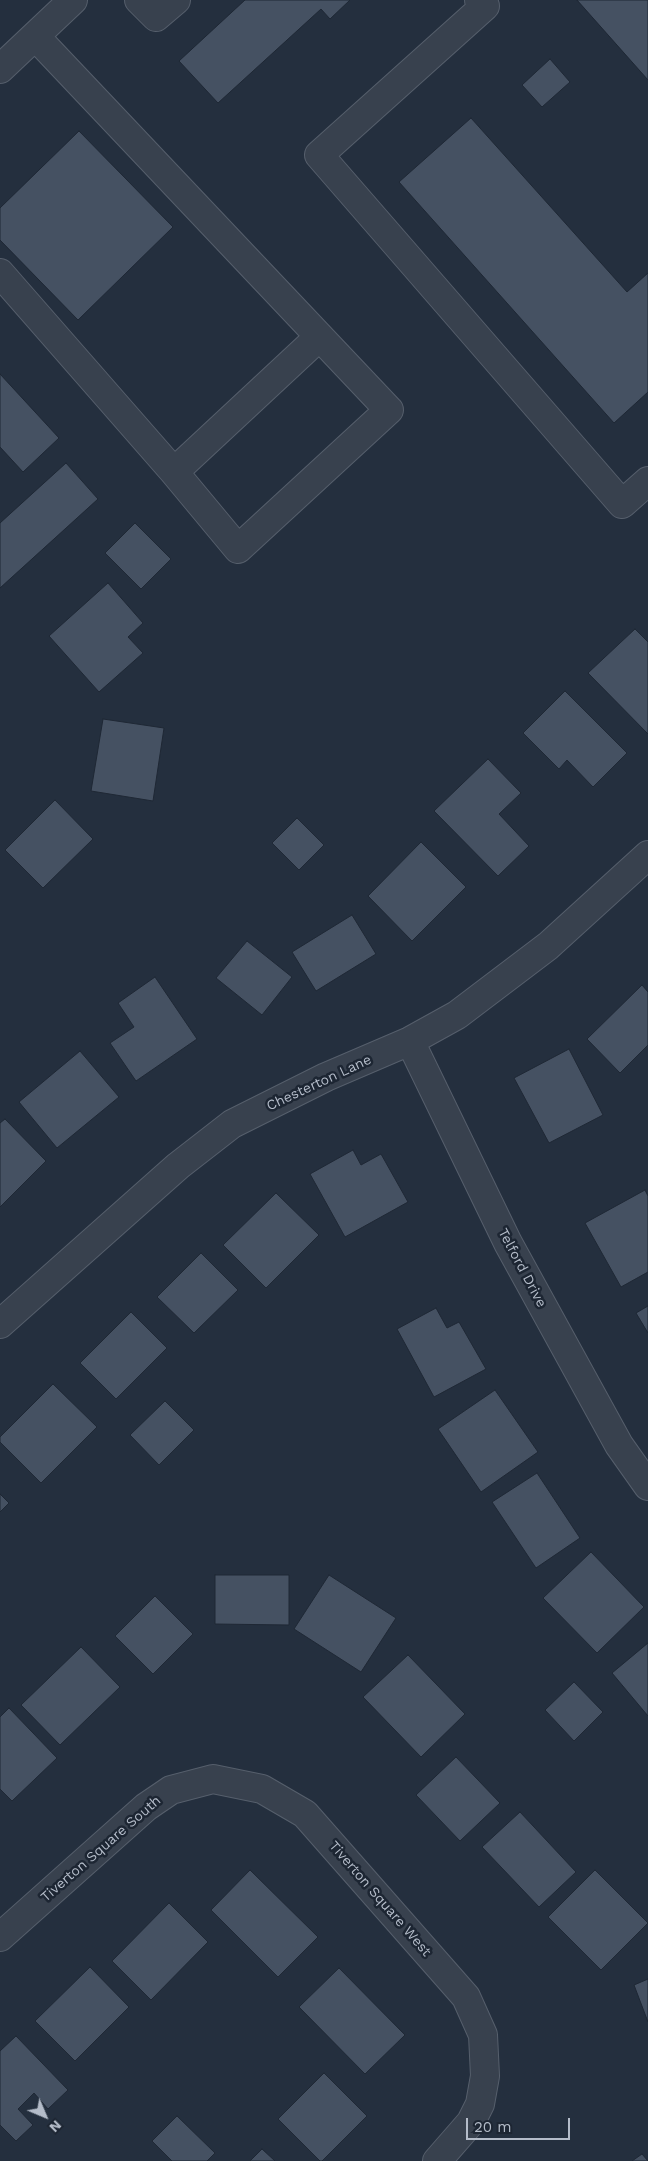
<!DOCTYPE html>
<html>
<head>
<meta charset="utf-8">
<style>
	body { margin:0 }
	#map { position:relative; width:648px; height:2161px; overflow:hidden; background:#242f3e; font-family:"Work Sans",sans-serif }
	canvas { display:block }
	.north { position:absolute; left:20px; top:2091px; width:50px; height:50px; -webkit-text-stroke:4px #1d2633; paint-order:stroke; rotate:135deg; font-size:14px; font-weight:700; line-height:20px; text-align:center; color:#b4bcc9 }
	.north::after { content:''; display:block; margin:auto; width:18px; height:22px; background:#b4bcc9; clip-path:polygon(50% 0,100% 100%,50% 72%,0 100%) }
	.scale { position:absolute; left:466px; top:2118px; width:104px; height:22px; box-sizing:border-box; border:2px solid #b4bcc9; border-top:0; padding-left:6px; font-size:15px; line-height:18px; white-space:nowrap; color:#b4bcc9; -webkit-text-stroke:4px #1d2633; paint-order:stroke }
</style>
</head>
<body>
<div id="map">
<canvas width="648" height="2161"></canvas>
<div class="north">N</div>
<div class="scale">20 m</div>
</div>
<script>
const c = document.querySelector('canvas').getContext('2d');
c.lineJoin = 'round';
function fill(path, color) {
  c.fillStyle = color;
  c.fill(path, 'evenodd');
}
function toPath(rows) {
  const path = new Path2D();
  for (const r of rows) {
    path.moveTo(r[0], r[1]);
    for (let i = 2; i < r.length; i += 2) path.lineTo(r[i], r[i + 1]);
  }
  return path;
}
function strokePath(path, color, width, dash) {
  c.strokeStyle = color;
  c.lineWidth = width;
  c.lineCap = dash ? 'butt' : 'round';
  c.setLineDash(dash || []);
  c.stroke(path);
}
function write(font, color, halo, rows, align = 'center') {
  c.font = font + ' "Work Sans",sans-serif';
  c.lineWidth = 5;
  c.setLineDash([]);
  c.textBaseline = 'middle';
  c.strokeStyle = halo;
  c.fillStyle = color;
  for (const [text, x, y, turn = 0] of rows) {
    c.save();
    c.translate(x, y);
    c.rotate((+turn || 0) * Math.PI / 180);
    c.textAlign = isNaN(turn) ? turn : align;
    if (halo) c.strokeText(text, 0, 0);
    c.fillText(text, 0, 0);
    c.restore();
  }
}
const building = toPath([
	[245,0,350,0,330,19,321,9,218,103,179,61,245,0],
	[577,0,648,0,648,80,577,0],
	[550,59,570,82,542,107,522,85,550,59],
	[471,118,627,292,648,273,648,392,614,423,399,182,471,118],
	[79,131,173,227,78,320,0,240,0,208,79,131],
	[0,374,59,438,23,472,0,447,0,374],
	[66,463,98,499,0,588,0,523,66,463],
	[135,523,171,559,141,589,105,553,135,523],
	[108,583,143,623,128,637,143,653,99,692,49,636,108,583],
	[635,629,648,642,648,734,588,673,635,629],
	[565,691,627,753,593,787,567,760,559,769,523,733,565,691],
	[103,719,164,728,153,801,91,791,103,719],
	[488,759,521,793,499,814,529,846,498,876,434,811,488,759],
	[55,800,93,839,43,888,5,850,55,800],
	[297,818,324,845,299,870,272,843,297,818],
	[421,842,466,887,412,941,368,896,421,842],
	[352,915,376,954,316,991,292,952,352,915],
	[247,941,292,977,262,1015,216,978,247,941],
	[155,977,197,1039,136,1081,110,1043,134,1027,118,1003,155,977],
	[642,985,648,992,648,1045,620,1073,587,1039,642,985],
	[569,1049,603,1115,549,1143,514,1078,569,1049],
	[80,1051,119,1097,57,1148,19,1102,80,1051],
	[5,1119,46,1161,0,1207,0,1123,5,1119],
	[353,1150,361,1165,381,1154,408,1202,345,1237,310,1174,353,1150],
	[645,1190,648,1196,648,1272,621,1287,585,1223,645,1190],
	[276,1193,319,1235,266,1288,223,1245,276,1193],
	[201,1253,238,1290,194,1333,157,1297,201,1253],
	[648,1306,648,1333,636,1313,648,1306],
	[436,1308,447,1328,459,1322,486,1369,434,1397,397,1329,436,1308],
	[131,1312,167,1348,116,1399,80,1363,131,1312],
	[53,1384,97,1427,41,1483,0,1442,0,1437,53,1384],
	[495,1390,538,1452,481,1492,438,1429,495,1390],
	[165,1401,194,1430,159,1465,130,1435,165,1401],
	[537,1473,580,1538,536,1568,492,1502,537,1473],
	[0,1494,9,1503,0,1512,0,1494],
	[591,1552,644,1607,597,1653,543,1598,591,1552],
	[215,1575,289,1575,289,1625,215,1624,215,1575],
	[329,1575,396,1618,361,1672,294,1629,329,1575],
	[155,1596,193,1634,153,1674,115,1636,155,1596],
	[648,1643,648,1716,612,1673,648,1643],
	[81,1647,120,1687,60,1745,21,1705,81,1647],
	[408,1655,465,1714,421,1757,363,1697,408,1655],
	[574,1682,603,1712,574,1741,545,1710,574,1682],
	[9,1708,57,1758,12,1801,0,1789,0,1717,9,1708],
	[456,1757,500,1803,460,1841,416,1795,456,1757],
	[520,1812,576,1872,539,1907,482,1847,520,1812],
	[250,1870,318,1937,278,1977,211,1910,250,1870],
	[595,1870,648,1923,601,1970,548,1917,595,1870],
	[169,1903,208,1942,151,2000,112,1961,169,1903],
	[90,1967,129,2007,75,2061,35,2021,90,1967],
	[339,1968,405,2035,365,2074,299,2007,339,1968],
	[648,1979,648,2022,634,1985,648,1979],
	[16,2036,68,2090,48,2109,34,2093,18,2109,33,2125,16,2141,0,2125,0,2051,16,2036],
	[324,2073,367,2116,322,2161,320,2161,278,2119,324,2073],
	[177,2116,215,2153,207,2161,172,2161,152,2141,177,2116],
	[262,2149,275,2161,250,2161,262,2149],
	[642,2154,648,2161,632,2161,642,2154]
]);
const minor = toPath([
	[139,0,156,17,176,0],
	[479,0,485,6,319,155,622,504,648,481],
	[0,69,73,0],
	[0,273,174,472,238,549,389,410,35,36],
	[174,472,319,337],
	[410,1041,508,1243,619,1445,648,1486],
	[0,1324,178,1166,232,1124,326,1077,410,1041,457,1015,548,946,648,855],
	[0,1937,146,1807,171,1790,213,1779,262,1789,305,1814,466,1997,483,2035,485,2076,480,2104,471,2122,437,2161]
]);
const streetNames = [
	["Chesterton Lane",319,1083,-25],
	["Telford Drive",522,1268,62],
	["Tiverton Square South",101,1849,-41],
	["Tiverton Square West",380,1899,49]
];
fill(building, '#455162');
strokePath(building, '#1f2835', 1);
strokePath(minor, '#565f6c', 30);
strokePath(minor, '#38414e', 28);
write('14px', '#b4bcc9', '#1d2633', streetNames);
</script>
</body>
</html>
